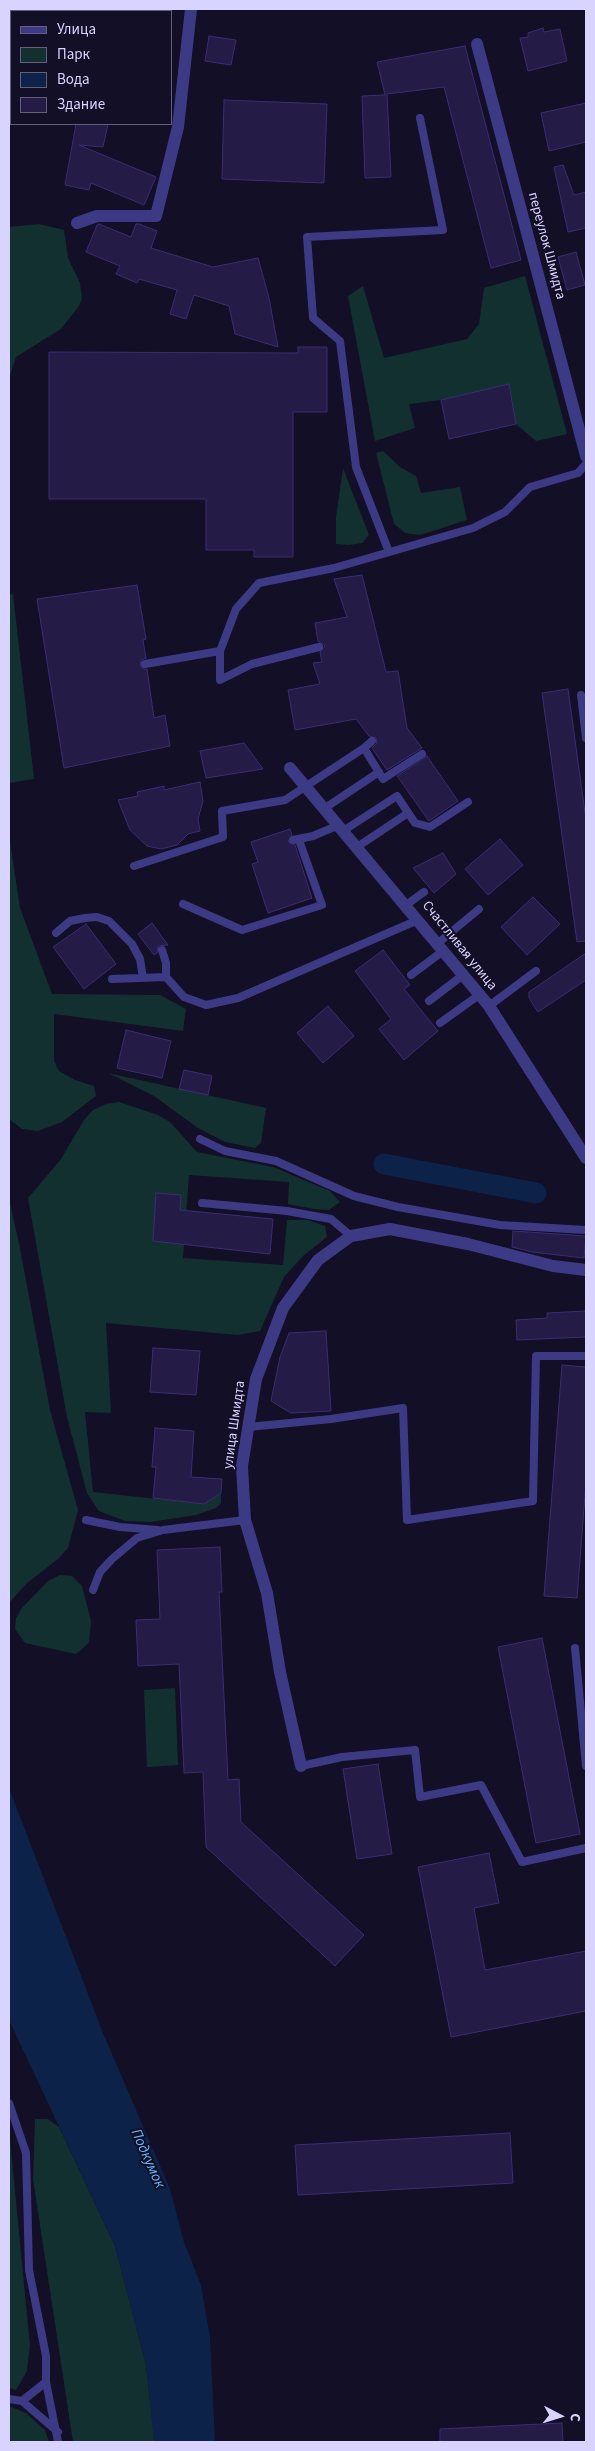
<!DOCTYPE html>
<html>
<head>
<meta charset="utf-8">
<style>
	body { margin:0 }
	#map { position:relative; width:595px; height:2451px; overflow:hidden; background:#130f26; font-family:"Source Sans 3",sans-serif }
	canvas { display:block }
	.frame { position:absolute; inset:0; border:10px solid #d9d4ff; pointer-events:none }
	.legend { position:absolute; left:10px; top:10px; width:162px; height:115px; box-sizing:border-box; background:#130f26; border:1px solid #625e7d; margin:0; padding:6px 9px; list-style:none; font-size:15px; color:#d9d4ff }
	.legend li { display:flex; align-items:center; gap:10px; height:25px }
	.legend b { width:25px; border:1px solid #625e7d }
	.north { position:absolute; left:535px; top:2391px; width:50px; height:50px; -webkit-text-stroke:4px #130f26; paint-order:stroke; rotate:95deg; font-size:14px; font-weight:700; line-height:20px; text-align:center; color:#d9d4ff }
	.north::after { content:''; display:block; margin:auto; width:18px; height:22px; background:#d9d4ff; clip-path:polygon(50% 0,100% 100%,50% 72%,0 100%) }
</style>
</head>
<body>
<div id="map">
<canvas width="595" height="2451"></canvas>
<div class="frame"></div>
<ul class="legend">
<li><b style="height:6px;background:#3d3a85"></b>Улица</li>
<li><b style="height:14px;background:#12302f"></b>Парк</li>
<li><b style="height:14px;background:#0c2248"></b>Вода</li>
<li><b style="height:14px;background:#241b47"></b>Здание</li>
</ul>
<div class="north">С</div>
</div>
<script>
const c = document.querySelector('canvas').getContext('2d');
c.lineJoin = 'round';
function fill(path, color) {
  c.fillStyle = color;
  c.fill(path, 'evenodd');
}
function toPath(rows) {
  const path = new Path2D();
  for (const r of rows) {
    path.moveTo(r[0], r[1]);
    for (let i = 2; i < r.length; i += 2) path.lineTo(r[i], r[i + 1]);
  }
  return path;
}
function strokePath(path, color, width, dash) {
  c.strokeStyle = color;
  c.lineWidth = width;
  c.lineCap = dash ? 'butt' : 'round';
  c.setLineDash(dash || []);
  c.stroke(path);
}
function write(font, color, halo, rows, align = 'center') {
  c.font = font + ' "Source Sans 3",sans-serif';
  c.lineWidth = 4;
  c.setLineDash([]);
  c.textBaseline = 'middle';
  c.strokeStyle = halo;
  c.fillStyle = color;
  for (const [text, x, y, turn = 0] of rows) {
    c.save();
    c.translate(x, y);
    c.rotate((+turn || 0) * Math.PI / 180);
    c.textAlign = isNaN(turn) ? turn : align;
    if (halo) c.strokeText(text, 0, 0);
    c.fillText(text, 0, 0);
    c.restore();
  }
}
const green = toPath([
	[39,224,64,230,68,258,80,283,82,298,79,306,61,329,16,357,9,379,9,227],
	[525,276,567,434,536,441,516,424,509,384,441,400,409,404,415,428,375,441,348,296,363,286,384,358,467,339,479,324,484,288],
	[383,451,400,467,416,476,421,493,460,487,467,520,420,535,405,533,394,524,376,453],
	[343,468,369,535,362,543,349,545,336,544,336,517],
	[13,594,34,779,9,783,9,595],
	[9,835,20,908,52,994,160,995,186,1009,183,1031,54,1014,54,1061,59,1071,75,1080,94,1086,96,1096,62,1122,38,1131,22,1129,9,1119],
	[108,1073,266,1108,261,1143,255,1148,225,1142,198,1128,154,1096],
	[119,1102,158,1115,170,1122,197,1152,273,1167,330,1191,340,1202,329,1210,314,1209,288,1204,289,1182,189,1175,183,1258,283,1265,287,1220,308,1220,325,1226,327,1237,303,1256,284,1277,260,1331,238,1335,106,1323,111,1413,85,1412,93,1492,204,1504,221,1493,221,1503,216,1508,196,1515,151,1522,125,1521,99,1511,87,1493,67,1417,28,1198,61,1159,84,1120,93,1110,106,1104],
	[9,1199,20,1248,50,1410,78,1510,68,1548,58,1559,26,1584,9,1603],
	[60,1575,72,1576,82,1586,91,1621,89,1643,76,1654,25,1643,15,1629,16,1618,22,1608,48,1581],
	[175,1688,178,1765,147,1767,144,1690],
	[35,2119,48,2119,59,2127,115,2246,146,2365,152,2418,165,2442,73,2442,33,2179],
	[9,2129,30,2346,27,2371,16,2390,9,2388],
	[9,2406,26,2413,45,2430,49,2442,9,2442]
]);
const water = toPath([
	[9,1788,103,2033,170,2189,184,2242,201,2285,210,2337,215,2442,154,2442,146,2365,115,2246,9,2020]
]);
const canal = toPath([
	[384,1164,536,1193]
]);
const building = toPath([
	[543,28,544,32,560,29,567,61,528,71,520,38,528,37,528,33,543,28],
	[209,36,236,40,231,65,205,61,209,36],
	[465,46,521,260,491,268,444,87,387,94,391,177,365,178,362,96,385,95,377,62,465,46],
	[224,100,327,104,324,183,222,179,224,100],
	[586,103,586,142,549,151,541,113,586,103],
	[76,124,108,124,103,147,79,145,156,177,144,205,91,183,89,190,65,185,76,124],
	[563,165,574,195,586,192,586,228,568,232,554,167,563,165],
	[99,224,131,237,136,224,139,224,157,231,151,248,213,267,258,258,269,298,278,347,235,334,229,306,194,295,186,319,170,314,177,290,139,279,137,283,116,274,120,266,86,252,97,225,99,224],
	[576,252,585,285,567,290,558,257,576,252],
	[298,347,327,347,327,412,293,412,293,557,254,557,254,550,206,550,206,499,49,499,49,352,298,353,298,347],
	[509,384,516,424,449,439,441,400,509,384],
	[362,575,386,672,398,671,407,728,422,748,387,770,372,748,377,743,376,738,369,736,356,719,295,730,288,690,320,684,313,663,322,662,320,652,325,646,318,641,315,623,347,617,334,579,362,575],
	[137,585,146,639,143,640,146,658,141,660,140,665,143,669,147,669,154,718,165,715,170,746,64,768,37,599,137,585],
	[568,689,586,820,586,941,577,942,542,693,568,689],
	[244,743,263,769,206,778,200,751,244,743],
	[427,756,458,801,429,821,397,776,427,756],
	[200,782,203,801,198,819,200,831,188,834,177,845,161,849,147,846,130,830,118,800,138,796,137,792,164,786,164,790,200,782],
	[290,829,292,835,288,842,295,845,312,898,268,913,252,864,258,862,251,842,290,829],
	[500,839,523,865,488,895,465,869,500,839],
	[443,853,456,874,434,893,413,868,443,853],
	[533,897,560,924,527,955,501,927,533,897],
	[152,923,168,945,158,946,157,953,154,955,138,934,152,923],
	[86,924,116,964,84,989,53,947,86,924],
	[383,950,410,985,404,989,438,1031,404,1060,379,1029,391,1019,355,971,383,950],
	[586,953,586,980,538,1012,529,998,529,992,586,953],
	[328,1006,354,1036,323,1063,297,1033,328,1006],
	[126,1030,171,1041,162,1078,117,1068,126,1030],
	[184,1070,212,1076,208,1095,179,1089,184,1070],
	[156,1193,181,1195,180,1210,273,1219,270,1254,153,1241,156,1193],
	[513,1231,586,1236,584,1258,532,1252,512,1247,513,1231],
	[586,1311,586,1337,517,1340,516,1320,547,1318,547,1313,586,1311],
	[326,1331,331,1411,291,1413,271,1401,280,1357,289,1333,326,1331],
	[153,1348,200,1351,196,1395,150,1392,153,1348],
	[562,1365,586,1367,586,1482,577,1598,544,1596,562,1365],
	[155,1428,194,1431,191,1477,222,1479,221,1493,204,1504,153,1498,156,1467,152,1467,155,1428],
	[220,1547,222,1592,219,1592,228,1780,239,1779,241,1822,364,1935,335,1966,206,1847,203,1772,184,1773,179,1664,138,1666,136,1620,160,1619,157,1550,220,1547],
	[542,1638,580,1834,536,1843,498,1647,542,1638],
	[378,1764,392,1854,357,1859,343,1769,378,1764],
	[489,1853,499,1903,474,1908,485,1970,586,1951,586,2011,451,2037,418,1867,489,1853],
	[510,2133,513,2183,298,2195,295,2145,510,2133],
	[562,2423,563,2442,440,2442,440,2429,562,2423]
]);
const service = toPath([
	[389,552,356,467,340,341,313,318,307,237,443,230,420,118],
	[220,651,220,680,252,664,319,647],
	[145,664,220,651,236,609,259,583,334,568,473,528,505,512,530,487,578,473,586,464],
	[581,695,586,738],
	[364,748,372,741],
	[325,808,379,772],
	[343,831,397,796,415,823,430,827,468,802],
	[293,840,313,836,339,825],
	[357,847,408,813],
	[134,866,223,837,222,811,285,800,364,748,383,779,422,754],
	[183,904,242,930,322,905,299,840],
	[406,905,424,892],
	[56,933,70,921,85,918,97,917,109,921,132,944,140,959,143,978],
	[437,944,479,909],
	[162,950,166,963,166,977],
	[411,975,443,951],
	[112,979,166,977,184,997,206,1005,238,998,418,920],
	[429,1001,463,975],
	[489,1006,536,971],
	[440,1023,479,995],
	[200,1139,225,1151,276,1161,354,1196,398,1207,500,1225,586,1230],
	[202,1203,287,1211,331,1219,351,1236],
	[248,1427,331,1419,403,1408,407,1520,533,1501,536,1356,586,1356],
	[86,1520,120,1527,158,1530],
	[93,1590,100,1572,112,1559,137,1538,163,1530,245,1520],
	[575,1648,586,1766],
	[301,1766,342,1757,415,1750,420,1797,481,1785,522,1862,586,1848],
	[9,2103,26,2153,29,2270,46,2356,46,2382,58,2442],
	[9,2399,22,2401,46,2382],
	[22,2401,58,2432]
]);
const minor = toPath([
	[477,44,586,456],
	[77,223,97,216,156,216,178,127,191,9],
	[290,768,489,1006,586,1158],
	[301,1766,280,1672,267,1593,245,1520,242,1466,256,1379,283,1308,318,1260,351,1236,390,1229,468,1244,553,1266,586,1270]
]);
const streetNames = [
	["переулок Шмидта",546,246,75],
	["Счастливая улица",459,946,51],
	["улица Шмидта",235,1425,-82]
];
const waterNames = [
	["Подкумок",147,2159,66]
];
fill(green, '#12302f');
fill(water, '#0c2248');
strokePath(canal, '#0c2248', 21);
fill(building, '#241b47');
strokePath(building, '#3b2d73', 1);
strokePath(service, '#3d3a85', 8);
strokePath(minor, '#3d3a85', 12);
write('14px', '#d9d4ff', '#130f26', streetNames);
write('italic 15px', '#62b6ff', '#130f26', waterNames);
</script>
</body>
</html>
